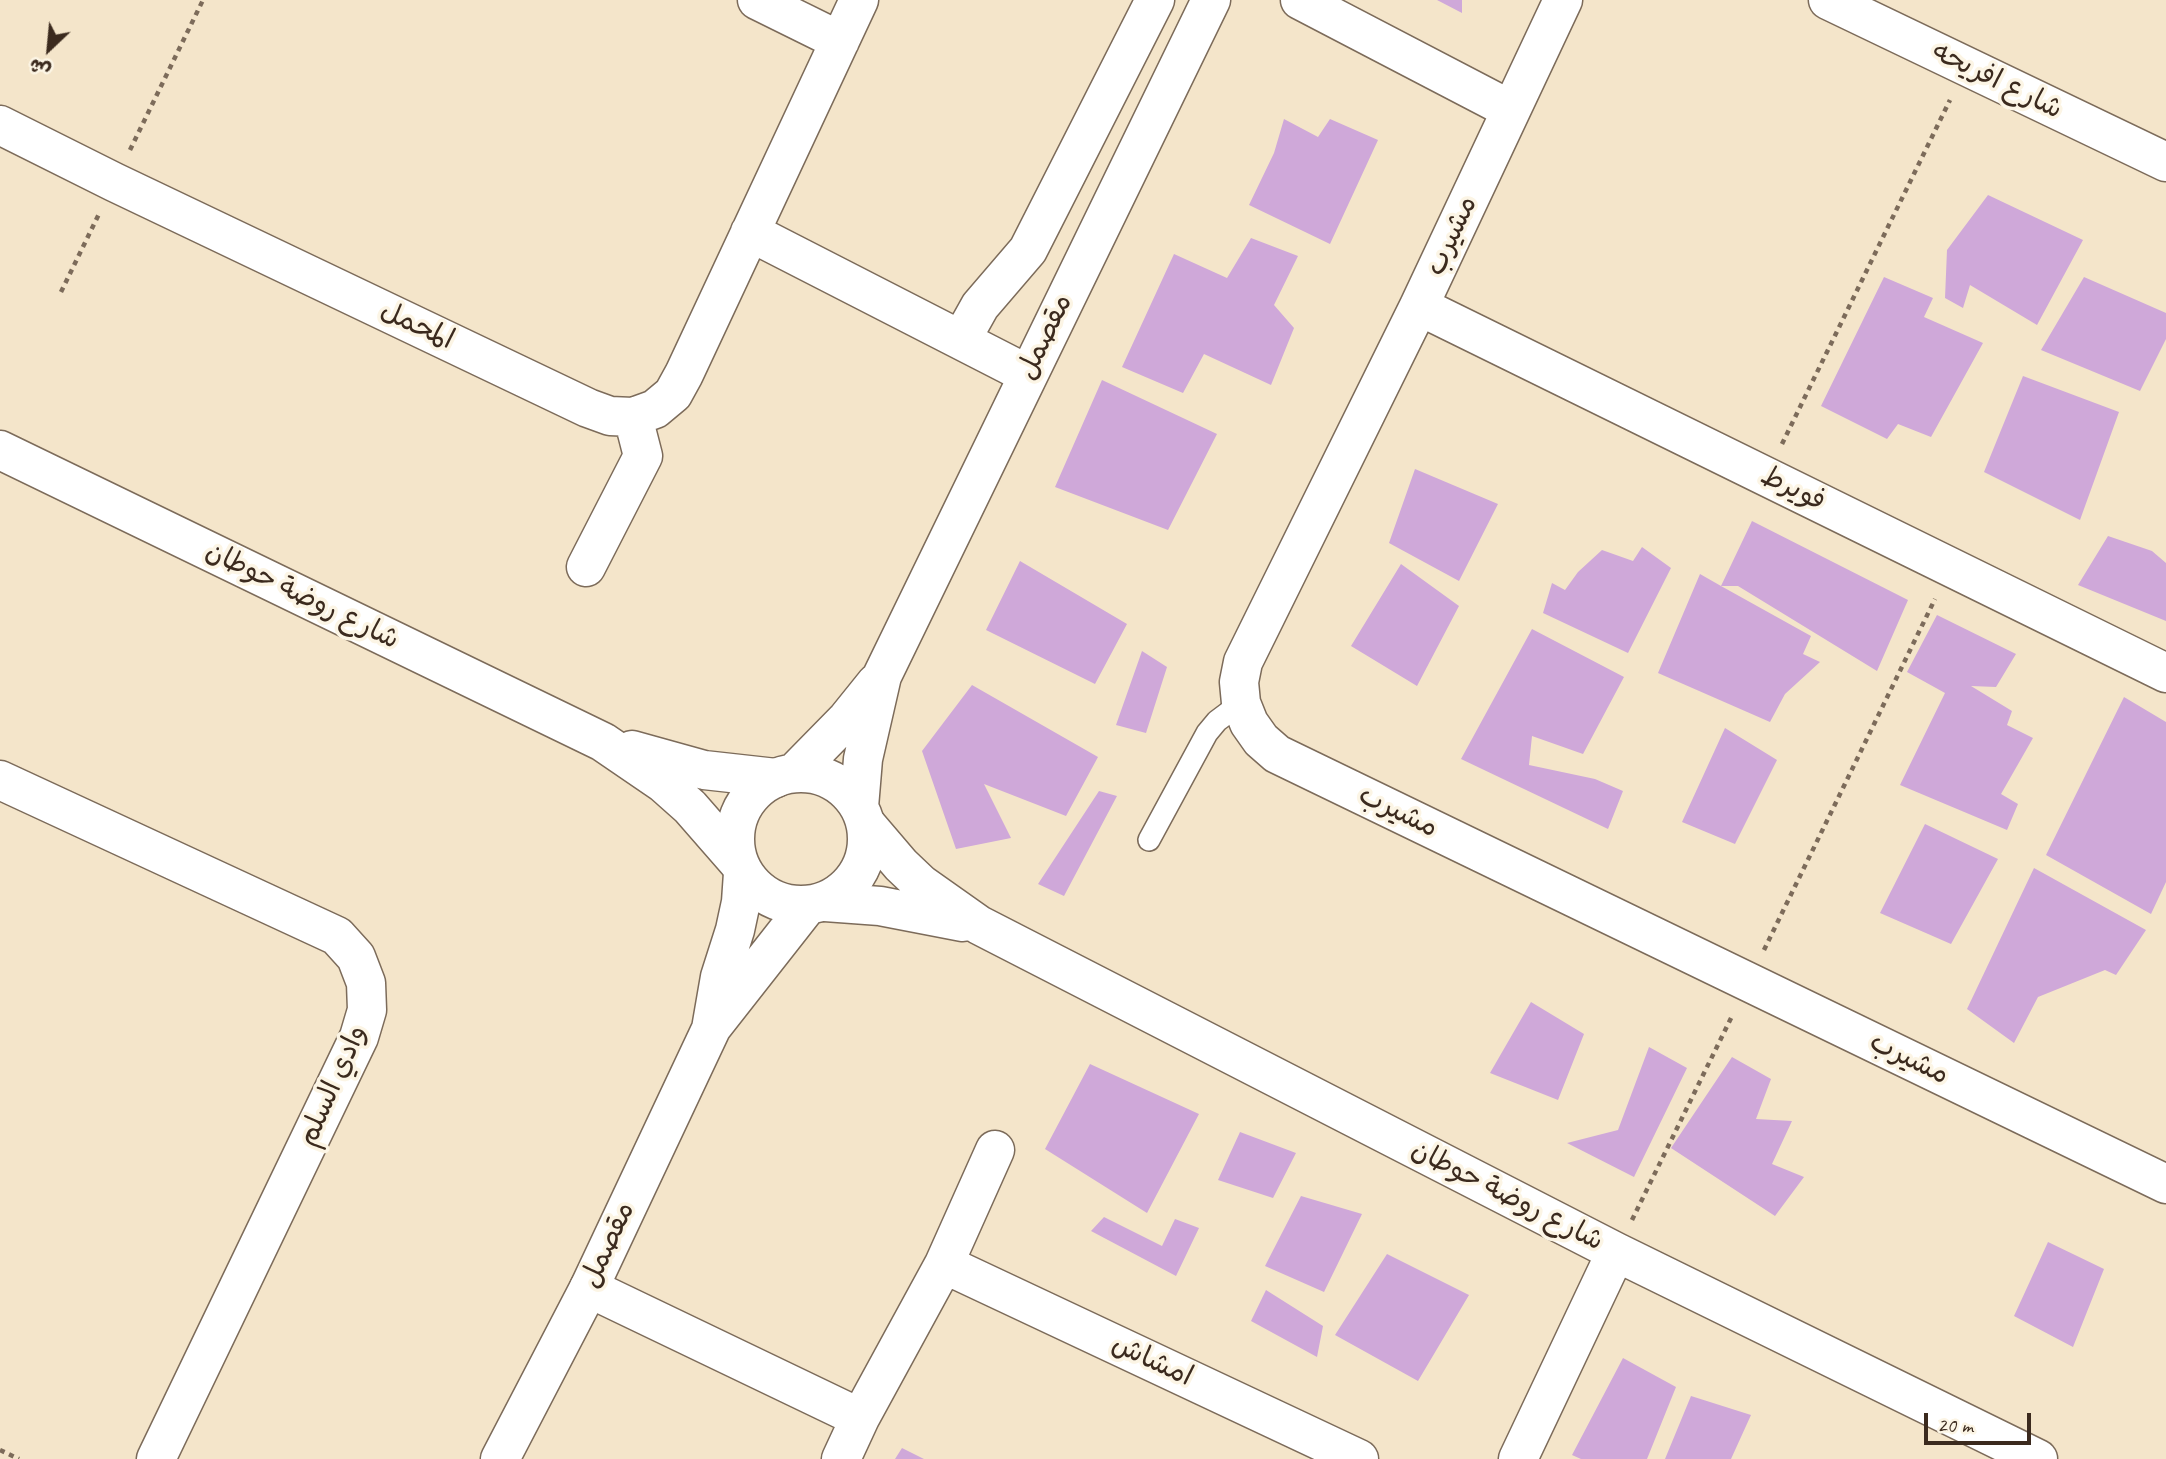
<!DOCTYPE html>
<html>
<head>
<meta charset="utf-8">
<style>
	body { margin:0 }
	#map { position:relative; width:2166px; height:1459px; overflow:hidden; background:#f4e5ca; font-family:Caveat,"Playpen Sans Arabic",sans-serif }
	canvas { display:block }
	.north { position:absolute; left:14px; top:14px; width:70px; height:70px; -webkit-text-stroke:5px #fcf5e5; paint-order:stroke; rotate:206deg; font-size:19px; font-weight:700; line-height:28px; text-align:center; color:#3b2a1e }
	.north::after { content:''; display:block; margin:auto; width:24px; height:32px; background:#3b2a1e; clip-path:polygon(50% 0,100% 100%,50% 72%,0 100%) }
	.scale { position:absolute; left:1924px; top:1413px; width:107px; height:32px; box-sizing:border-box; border:4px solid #3b2a1e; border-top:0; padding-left:9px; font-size:21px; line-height:24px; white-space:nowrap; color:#3b2a1e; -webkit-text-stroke:5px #fcf5e5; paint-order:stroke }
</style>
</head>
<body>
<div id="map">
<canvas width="2166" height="1459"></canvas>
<div class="north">ش</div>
<div class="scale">20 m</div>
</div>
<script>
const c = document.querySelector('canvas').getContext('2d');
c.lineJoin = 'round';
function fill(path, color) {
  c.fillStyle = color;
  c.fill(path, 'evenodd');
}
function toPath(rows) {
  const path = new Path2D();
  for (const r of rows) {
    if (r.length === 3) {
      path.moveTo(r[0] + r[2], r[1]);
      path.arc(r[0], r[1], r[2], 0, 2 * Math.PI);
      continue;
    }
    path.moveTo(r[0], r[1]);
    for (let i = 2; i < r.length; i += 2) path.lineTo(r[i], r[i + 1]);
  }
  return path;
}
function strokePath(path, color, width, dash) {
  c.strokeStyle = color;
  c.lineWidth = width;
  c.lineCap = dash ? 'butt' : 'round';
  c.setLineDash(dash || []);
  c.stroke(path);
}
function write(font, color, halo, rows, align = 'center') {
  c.font = font + ' Caveat,"Playpen Sans Arabic",sans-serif';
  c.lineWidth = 7;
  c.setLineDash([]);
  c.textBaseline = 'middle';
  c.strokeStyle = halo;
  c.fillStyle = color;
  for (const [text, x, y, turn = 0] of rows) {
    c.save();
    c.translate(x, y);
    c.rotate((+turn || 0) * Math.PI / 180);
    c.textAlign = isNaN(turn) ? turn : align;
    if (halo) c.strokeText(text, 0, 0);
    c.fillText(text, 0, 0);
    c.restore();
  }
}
const building = toPath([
	[1437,0,1462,0,1462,13],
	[1284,119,1318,137,1330,119,1378,140,1330,244,1249,205,1274,153],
	[1988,195,2083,240,2037,325,1970,285,1963,308,1945,298,1947,250],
	[1251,238,1298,256,1274,305,1294,328,1271,385,1204,354,1183,393,1122,367,1174,254,1227,278],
	[1884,277,1933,298,1924,317,1983,343,1931,437,1898,424,1887,439,1821,406],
	[2084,277,2166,313,2166,339,2140,391,2041,350],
	[2023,376,2119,412,2080,520,1984,472],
	[1102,380,1217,434,1168,530,1055,487],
	[1415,469,1498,504,1459,581,1389,543],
	[1752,521,1908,600,1877,671,1738,586,1721,586,1811,636,1803,654,1820,662,1785,694,1770,722,1658,673,1700,574,1721,586],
	[2108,536,2152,551,2166,563,2166,621,2078,585],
	[1642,547,1671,568,1628,653,1543,613,1552,583,1565,590,1578,572,1602,550,1633,561],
	[1020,561,1127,624,1095,684,986,630],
	[1401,564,1459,606,1417,686,1351,646],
	[1937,615,2016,654,1996,687,1971,686,2012,711,2007,725,2033,738,2001,794,2018,804,2007,830,1900,785,1945,693,1907,672],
	[1532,629,1624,677,1583,754,1532,736,1529,765,1595,779,1623,791,1608,829,1461,759],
	[1142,651,1167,667,1146,733,1116,725],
	[972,685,1098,757,1066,816,984,784,1011,838,956,849,922,751],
	[2124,697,2166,722,2166,882,2151,914,2046,855],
	[1725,728,1777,760,1735,844,1682,822],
	[1099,791,1117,796,1064,896,1038,884],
	[1925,824,1998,859,1951,944,1880,913],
	[2034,868,2146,930,2116,975,2105,970,2038,997,2014,1043,1967,1009],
	[1531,1002,1584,1034,1558,1100,1490,1073],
	[1649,1047,1687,1068,1634,1177,1567,1143,1618,1130],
	[1732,1057,1771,1079,1756,1119,1792,1121,1772,1164,1804,1177,1775,1216,1671,1148],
	[1090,1064,1199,1114,1147,1213,1045,1149],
	[1240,1132,1296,1153,1273,1198,1218,1180],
	[1301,1196,1362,1214,1324,1292,1265,1266],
	[1104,1217,1162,1246,1175,1219,1199,1228,1176,1276,1091,1231],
	[2048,1242,2104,1269,2073,1347,2014,1316],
	[1387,1254,1469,1295,1418,1381,1335,1335],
	[1266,1290,1323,1326,1317,1357,1251,1321],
	[1623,1358,1676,1387,1647,1459,1581,1459,1572,1455],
	[1691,1396,1751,1415,1731,1459,1665,1459],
	[902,1448,924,1459,895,1459]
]);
const path = toPath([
	[130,150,203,0],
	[61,292,99,214],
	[1782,444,1950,100],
	[1764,950,1935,599],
	[1632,1220,1733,1014],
	[0,1450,19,1459]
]);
const service = toPath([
	[1149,840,1207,733,1217,721,1241,703]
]);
const minor = toPath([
	[757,0,840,41],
	[1300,0,1511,110],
	[1563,0,1419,306,1243,662,1239,682,1241,703,1249,723,1261,740,1277,754,2166,1184],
	[1828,0,2166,162],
	[0,125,114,182,588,408,610,416,633,417,655,409,673,394,684,374,859,0],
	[750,232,1027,374],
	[1419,306,2166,673],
	[961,340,980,306,1028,250,1155,0],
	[0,450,603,742,663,783,690,807,738,862],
	[586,567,643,456,633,417],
	[632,750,704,770,776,778],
	[0,780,337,936,356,957,366,983,367,1010,359,1037,156,1459],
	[866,824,901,865,921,884,979,925,1616,1252,2038,1459],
	[825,902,880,906,963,922],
	[944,1264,1359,1459],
	[589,1288,860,1418],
	[841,1459,860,1418,944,1264,995,1150],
	[1518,1459,1616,1252]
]);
const tertiary = toPath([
	[801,839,66],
	[794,773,847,719,876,683],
	[859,807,863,759,882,676,1211,0],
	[712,1027,807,906],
	[500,1459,589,1288,711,1029,720,977,735,930,741,902,743,873]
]);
const streetNames = [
	["شارع افريحه",1997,81,26],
	["مشيرب",1452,236,-65],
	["المحمل",417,326,25],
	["مقصمل",1045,337,-64],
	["فويرط",1793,489,26],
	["شارع روضة حوطان",302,596,26],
	["مشيرب",1398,812,26],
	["مشيرب",1909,1059,26],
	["وادي السلم",333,1086,-66],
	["شارع روضة حوطان",1507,1196,27],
	["مقصمل",608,1245,-65],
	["امشاش",1152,1361,25]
];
fill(building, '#cfa8d9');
strokePath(service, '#7c6b5a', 24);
strokePath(minor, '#7c6b5a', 41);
strokePath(tertiary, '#7c6b5a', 41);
strokePath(path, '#7c6b5a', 4.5, [5, 5]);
strokePath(service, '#fff', 21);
strokePath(minor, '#fff', 38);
strokePath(tertiary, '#fff', 38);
write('28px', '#3b2a1e', '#fcf5e5', streetNames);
</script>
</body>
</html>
